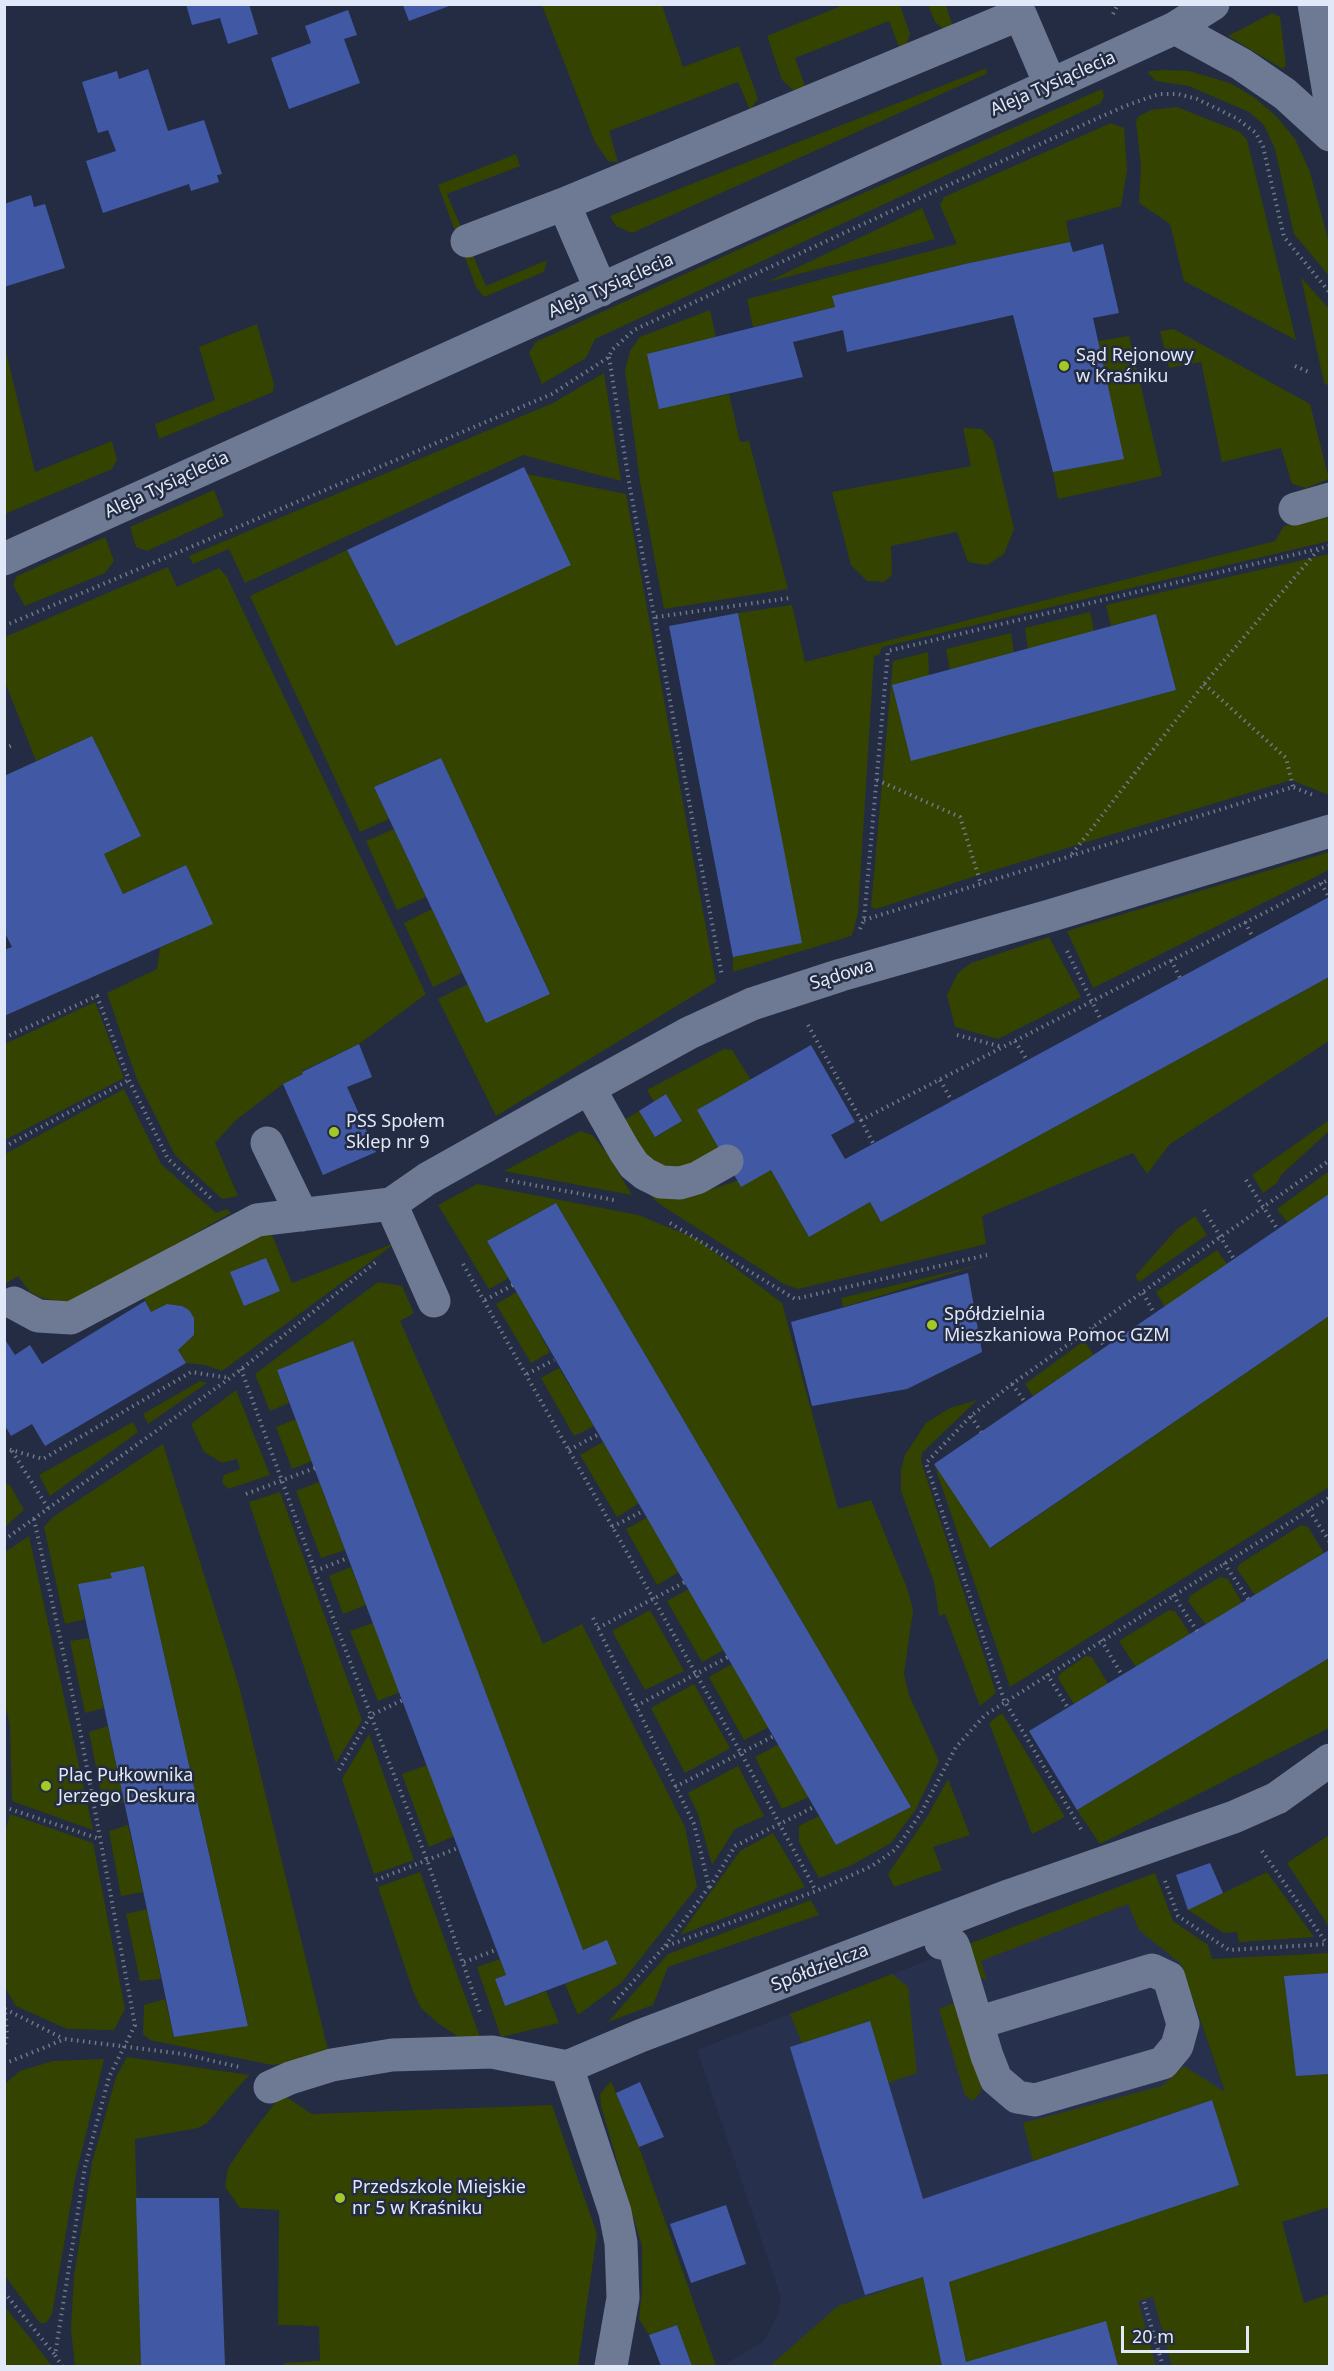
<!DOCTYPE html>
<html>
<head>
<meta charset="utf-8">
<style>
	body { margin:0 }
	#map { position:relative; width:1334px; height:2371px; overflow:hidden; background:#232c42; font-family:"Noto Sans",sans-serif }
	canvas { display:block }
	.frame { position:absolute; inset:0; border:6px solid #e1e8f7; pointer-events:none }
	.scale { position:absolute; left:1121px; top:2326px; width:128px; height:27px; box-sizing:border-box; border:3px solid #e1e8f7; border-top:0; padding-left:8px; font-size:18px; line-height:21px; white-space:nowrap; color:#e1e8f7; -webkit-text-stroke:4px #232c42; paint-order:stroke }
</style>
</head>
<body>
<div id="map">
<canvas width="1334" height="2371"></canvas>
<div class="frame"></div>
<div class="scale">20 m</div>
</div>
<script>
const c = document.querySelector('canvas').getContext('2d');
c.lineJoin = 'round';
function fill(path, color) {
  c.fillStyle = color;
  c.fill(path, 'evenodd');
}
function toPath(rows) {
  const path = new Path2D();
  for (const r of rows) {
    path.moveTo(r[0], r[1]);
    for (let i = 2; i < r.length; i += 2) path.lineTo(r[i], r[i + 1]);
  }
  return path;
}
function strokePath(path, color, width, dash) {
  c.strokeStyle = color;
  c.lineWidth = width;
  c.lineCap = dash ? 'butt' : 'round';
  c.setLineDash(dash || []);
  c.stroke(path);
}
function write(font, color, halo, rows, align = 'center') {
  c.font = font + ' "Noto Sans",sans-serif';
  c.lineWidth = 5;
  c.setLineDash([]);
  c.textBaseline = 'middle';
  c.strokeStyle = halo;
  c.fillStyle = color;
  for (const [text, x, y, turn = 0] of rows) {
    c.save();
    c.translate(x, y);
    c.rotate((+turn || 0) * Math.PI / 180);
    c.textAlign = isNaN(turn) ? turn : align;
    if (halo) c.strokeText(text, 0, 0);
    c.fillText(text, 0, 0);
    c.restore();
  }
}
const built = toPath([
	[1150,1874,1225,2093,1282,2222,1321,2366,728,2366,727,2363,764,2341,777,2316,781,2297,697,2050]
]);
const green = toPath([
	[846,4,900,5,910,34,906,46,901,52,889,21,795,58,806,89,793,90,782,80,767,36],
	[542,5,662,5,683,67,739,46,758,99,750,110,738,82,609,131,618,162,608,161,595,142],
	[928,5,946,5,954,30,945,30,935,22],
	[1272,13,1280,17,1286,65,1283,69,1228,36],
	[987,68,986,74,632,233,616,226,610,216],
	[1163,70,1189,71,1230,83,1255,98,1276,116,1295,139,1310,172,1329,243,1329,276,1294,234,1275,149,1264,125,1249,112,1189,86,1156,81,1148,73,1150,71],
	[1102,89,1104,96,1101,103,595,339,586,358,542,384,529,353,536,342,834,206],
	[1177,107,1240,132,1247,140,1296,340,1184,281,1170,224,1139,203,1141,167,1136,122,1139,116,1151,110],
	[1111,123,1124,128,1127,170,1121,206,1066,221,1070,242,965,264,833,296,835,307,753,327,747,299,957,244,940,205,944,197],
	[516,154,520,166,447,194,486,286,547,260,544,272,484,297,476,287,438,185],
	[922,208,935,239,767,282],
	[1301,277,1329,309,1329,386,1324,383],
	[710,310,716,337,648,354,659,408,729,394,740,442,749,441,788,589,664,609,640,481,625,370,630,351,640,337],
	[257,324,274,384,273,392,159,439,155,424,215,400,199,347],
	[1174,329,1310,404,1329,479,1306,488,1292,484,1281,448,1222,462,1201,362,1169,368,1160,331],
	[1129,336,1162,476,1058,499,1053,472,1123,459,1098,341],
	[5,348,35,472,112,441,117,460,112,469,5,514],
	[604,373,621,481,523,455,245,583,229,549,193,564,189,556,553,403],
	[963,428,982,429,993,441,1014,529,1004,554,987,565,968,562,957,532,891,546,892,575,884,582,867,581,851,565,832,492,971,466],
	[527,474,626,494,716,982,496,1116,438,999,468,984,550,993,441,758,374,787,389,819,360,832,250,596,347,550,396,645,571,565],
	[214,490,224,516,147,551,136,547,130,527],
	[1329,517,1329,541,882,647,879,655,874,656,858,913,853,932,851,936,733,972,733,957,801,943,738,613,792,605,805,662,1275,541,1284,526],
	[105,537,114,561,105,573,25,606,13,585,17,576],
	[1329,554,1329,795,1291,780,978,875,876,909,871,907,893,661,928,652,929,676,892,686,911,760,1176,690,1156,614,1111,626,1106,605],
	[168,567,177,587,219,568,227,577,426,994,359,1044,302,1071,303,1074,283,1084,236,1120,215,1143,238,1196,222,1199,175,1155,136,1077,107,993,157,969,160,948,212,924,185,865,123,894,104,854,141,836,92,736,36,761,5,682,5,637],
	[1090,612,1094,631,1028,649,1025,628],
	[1011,633,1014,653,950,670,946,649],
	[394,829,426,897,397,910,366,841],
	[1329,852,1329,870,1093,988,1067,931],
	[432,909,462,973,433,987,404,923],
	[1049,937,1081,997,998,1039,955,1027,947,995,958,973,971,963],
	[1329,977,1329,1041,1170,1144,1147,1174,1133,1153,982,1216,986,1244,798,1289,784,1284,661,1205,643,1189,699,1193,771,1170,809,1237,870,1202,881,1222],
	[95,1002,124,1078,5,1140,5,1044],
	[724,1049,732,1050,751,1080,722,1153,693,1169,653,1167,621,1122,639,1111,656,1137,682,1121,666,1094,654,1102,647,1090],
	[124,1089,161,1164,216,1213,227,1209,231,1213,70,1304,39,1297,29,1291,18,1276,5,1284,5,1154],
	[1329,1120,1329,1131,1282,1174,1277,1183,1263,1193,1252,1175],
	[580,1131,592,1135,606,1152,632,1195,504,1171],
	[1329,1171,1329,1194,1288,1223,1277,1209],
	[477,1184,638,1215,697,1239,782,1303,838,1509,871,1500,907,1588,913,1610,904,1674,909,1695,939,1761,916,1809,891,1843,852,1865,819,1878,799,1842,799,1826,819,1816,836,1845,911,1807,556,1203,487,1241,509,1278,489,1289,438,1205],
	[1195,1216,1207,1235,1139,1282,1135,1276,1176,1230],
	[272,1235,292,1283,397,1242,222,1371,205,1365,186,1363,178,1350,194,1335,194,1319,189,1310,182,1306,167,1304,151,1312,143,1297,256,1236],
	[1217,1250,1227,1264,1165,1307,1156,1292],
	[979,1265,877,1297,843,1307,841,1298],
	[378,1282,402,1286,414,1313,400,1321,543,1644,582,1624,685,1827,697,1887,621,1983,578,2015,565,1984,617,1964,607,1941,583,1950,353,1341,277,1370,289,1403,270,1411,255,1374],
	[517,1292,550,1352,531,1363,496,1304],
	[1329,1316,1329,1487,1010,1687,934,1464,991,1548],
	[1084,1341,1094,1355,1033,1396,1025,1384],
	[559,1368,594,1426,574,1436,541,1378],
	[200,1381,207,1383,148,1424,143,1414],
	[236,1390,270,1475,228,1489,222,1482,224,1475,240,1469,237,1459,222,1463,204,1452,191,1424],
	[977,1400,922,1453,921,1461,996,1693,980,1706,945,1614,939,1616,934,1582,901,1491,901,1469,905,1455,926,1423,950,1408],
	[296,1419,312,1461,292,1469,276,1427],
	[133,1422,138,1432,50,1496,39,1475],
	[603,1442,639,1503,617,1517,580,1455],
	[163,1444,239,1686,329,2054,288,2063,272,2065,150,2040,143,2034,144,2005,165,1999,174,2037,248,2025,144,1566,112,1578,78,1584,85,1619,65,1624,44,1527,53,1517],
	[319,1482,345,1550,321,1558,296,1491],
	[5,1484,10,1485,24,1510,5,1527],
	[280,1492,362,1720,336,1763,249,1502],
	[648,1517,679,1572,657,1585,626,1529],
	[1301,1525,1308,1527,1324,1553,1255,1595,1237,1569,1240,1564],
	[29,1536,93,1830,12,1801,10,1725,4,1700,5,1552],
	[351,1567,366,1605,343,1614,329,1576],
	[1220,1577,1228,1579,1242,1603,1206,1625,1188,1601,1191,1595],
	[689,1589,724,1650,702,1662,667,1601],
	[650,1610,684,1671,645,1690,612,1631],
	[1169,1610,1175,1611,1190,1634,1136,1667,1119,1641],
	[373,1623,400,1692,378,1701,350,1631],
	[89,1638,104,1708,85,1713,70,1641],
	[1086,1656,1092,1657,1108,1684,1074,1704,1058,1678,1061,1673],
	[1329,1658,1329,1728,1100,1844,1077,1810],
	[732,1664,769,1727,744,1740,709,1677],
	[694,1684,730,1748,685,1773,651,1708],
	[1002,1713,1065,1817,1032,1834,989,1723],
	[108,1726,124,1802,104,1807,89,1732],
	[369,1734,414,1860,374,1874,342,1779],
	[779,1744,809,1797,782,1809,755,1757],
	[427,1765,454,1836,429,1847,402,1774],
	[738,1766,764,1816,735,1829,712,1865,698,1814,688,1793],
	[948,1779,970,1835,933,1847,942,1870,894,1887,888,1874,928,1815],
	[10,1814,93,1843,125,2009,114,2030,67,2029,16,2006,5,1988,4,1836],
	[128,1825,143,1892,121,1896,109,1831],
	[773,1833,805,1887,680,1935,740,1851],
	[1329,1835,1329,1927,1287,1863],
	[420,1872,480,2037,457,2036,439,2024,421,2008,413,1991,378,1887],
	[1267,1872,1314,1937,1239,1942,1237,1932,1224,1933,1188,1910],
	[1155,1873,1173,1921,1208,1945,1212,1959,1329,1953,1329,1973,1285,1976,1296,2075,1329,2074,1329,2207,1282,2222,1304,2303,1329,2294,1329,2366,1172,2366,1153,2297,1138,2301,1156,2366,1118,2366,1106,2322,966,2362,949,2282,1239,2185,1212,2100,1033,2161,1023,2123,1162,2086,1184,2066,1225,2092,1181,1964,1139,1930,1128,1904,981,1961,987,1981,979,1976,966,1945],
	[811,1900,819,1915,668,1967,653,2005,608,2022,668,1954],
	[147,1909,161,1979,140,1981,126,1914],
	[500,1959,506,1975,495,1979,505,2006,546,1991,559,2023,501,2037,477,1967],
	[892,1974,908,1987,917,2073,888,2083,870,2021,802,2043,790,2014],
	[954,2003,982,2090,973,2101,965,2095,939,2009],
	[127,2057,249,2075,207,2123,198,2128,135,2139,141,2366,75,2366,71,2329,74,2276,92,2163,116,2077],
	[104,2059,75,2179,52,2314,46,2323,40,2323,5,2276,5,2084,20,2071,53,2061],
	[611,2081,639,2147,716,2366,692,2366,677,2325,649,2335,639,2319,642,2291,642,2247,601,2106,600,2094],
	[282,2094,312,2114,552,2105,597,2234,578,2366,284,2366,284,2363,320,2361,319,2326,278,2325,279,2210,240,2208,225,2187,228,2168,248,2138],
	[923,2277,942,2366,770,2366,838,2306],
	[4,2306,31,2339,52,2366,5,2366]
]);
const building = toPath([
	[186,4,249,4,258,34,228,44,220,18,192,25],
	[403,5,452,5,409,21],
	[348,10,357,35,344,39,360,83,289,109,271,58,311,43,305,26],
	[148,69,168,131,204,120,222,174,217,175,219,182,191,191,189,184,103,213,86,161,116,151,108,130,98,133,82,82,117,71,119,79],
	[31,195,34,207,45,204,65,268,4,287,4,204],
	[1070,242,1073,252,1103,244,1119,313,1093,318,1124,459,1053,472,1013,315,847,352,843,330,793,342,803,377,659,409,647,354,835,307,832,296,965,264],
	[524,467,571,565,396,646,347,550],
	[738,613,802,943,733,957,669,626],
	[1156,614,1176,690,911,761,892,685],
	[92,736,141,836,104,854,123,894,186,865,213,924,4,1016,4,950,12,947,4,931,4,776],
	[441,758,550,994,486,1023,374,787],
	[1329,897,1329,977,881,1222,870,1202,809,1237,771,1170,741,1187,697,1110,811,1045,855,1122,831,1135,845,1159],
	[359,1044,372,1077,347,1087,376,1152,323,1175,283,1084,303,1074,302,1072],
	[666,1094,682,1121,655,1137,639,1111],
	[1329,1194,1329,1316,990,1548,934,1464],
	[556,1203,911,1807,836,1845,487,1241],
	[266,1258,280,1291,244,1306,230,1272],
	[968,1273,982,1352,907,1389,812,1406,791,1322],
	[145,1301,151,1312,167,1304,182,1306,189,1310,194,1318,194,1335,178,1350,186,1363,45,1446,32,1424,11,1436,4,1424,4,1338,15,1355,30,1345,42,1364],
	[353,1341,583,1950,607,1940,617,1964,505,2006,495,1979,506,1975,277,1370],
	[1329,1550,1329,1658,1077,1810,1029,1731],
	[144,1566,248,2026,174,2037,78,1584,112,1578,110,1573],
	[1210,1863,1223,1893,1188,1910,1176,1875],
	[1329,1973,1329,2074,1296,2076,1284,1976],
	[870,2021,923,2199,1212,2100,1239,2185,949,2282,966,2362,1106,2321,1118,2366,942,2366,923,2277,865,2295,790,2047],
	[640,2082,664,2137,639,2147,616,2093],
	[136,2198,219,2198,225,2366,141,2366],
	[726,2205,746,2264,691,2283,670,2224],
	[677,2325,692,2366,661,2366,649,2335]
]);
const path = toPath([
	[1113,14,1118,4],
	[609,357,630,488,722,976],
	[1295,366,1311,373],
	[656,617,790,598],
	[4,626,552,394,609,357,612,350,634,330,924,196,1125,106,1159,94,1178,94,1197,99,1236,118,1256,133,1263,147,1284,237,1330,293],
	[1204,684,1286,758,1293,787],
	[4,749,15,744],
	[877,780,960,817,981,884],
	[1072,854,1204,684,1318,550],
	[1321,883,1329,897],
	[864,920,1293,787,1313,795],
	[1245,922,1253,938],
	[860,929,864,920,888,651,1330,546],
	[1067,951,1101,1020],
	[1171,960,1180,978],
	[808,1025,861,1120,1330,879],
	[957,1035,1003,1047],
	[4,1038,97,996,129,1080,168,1159,212,1199],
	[1015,1041,1027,1060],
	[940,1080,952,1101],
	[861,1120,873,1143],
	[4,1147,129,1080],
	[506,1180,614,1200],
	[1246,1180,1278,1230],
	[1204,1210,1234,1259],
	[670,1223,795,1299,987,1255],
	[463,1264,741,1753,816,1891],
	[1143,1293,1154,1313],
	[485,1300,513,1285],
	[1092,1328,1105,1347],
	[241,1369,315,1571,427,1860,481,2015],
	[527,1374,554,1360],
	[1012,1384,1025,1402],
	[971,1416,981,1432],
	[4,1448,43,1459,191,1372,230,1378],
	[569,1450,599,1434],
	[12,1451,48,1508],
	[246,1494,315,1468],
	[1309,1510,1330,1542],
	[34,1519,78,1720,135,2025,109,2077,85,2167,55,2355,62,2366],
	[612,1527,643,1511],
	[4,1540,230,1378,376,1262],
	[1224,1563,1248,1599],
	[315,1571,348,1558],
	[1173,1595,1197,1631],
	[593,1618,694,1824,709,1887,664,1947],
	[598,1628,685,1582],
	[1101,1640,1122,1675],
	[1047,1674,1068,1708],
	[636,1706,728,1657],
	[339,1770,371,1715,403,1700],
	[675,1787,774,1736],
	[4,1807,100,1839],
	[1081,1829,1004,1700,926,1463,971,1416,1012,1384,1330,1160],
	[1262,1851,1327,1944],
	[376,1880,458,1848],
	[1165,1881,1178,1916,1229,1950,1327,1944],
	[710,1887,735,1846,814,1807],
	[464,1962,496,1950],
	[614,2003,664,1947,816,1891,872,1866,896,1849,921,1813,956,1747,985,1715,1330,1497],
	[5,2009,64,2039],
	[4,2050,7,2035,5,2009],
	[4,2064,65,2039,183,2054,239,2067],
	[4,2292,55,2355],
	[1144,2302,1163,2366]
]);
const minor = toPath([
	[1314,4,1330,100],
	[1175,28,1241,64,1285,94,1330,135],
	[467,241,564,204],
	[601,290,564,204,1020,14,1050,84],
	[1295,509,1330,499],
	[4,559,825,188,1175,28,1213,4],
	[589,1088,624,1150,634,1165,645,1174,661,1182,680,1183,697,1178,727,1161],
	[267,1143,302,1215],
	[391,1204,434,1301],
	[14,1303,38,1316,71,1318,257,1220,391,1204,427,1179,589,1088,689,1033,752,1004,841,975,1049,916,1330,831],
	[941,1943,953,1945,955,1950,977,2023,987,2056,996,2079,1017,2097,1035,2100,1163,2063,1177,2046,1183,2024,1169,1978,1152,1970,977,2023],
	[567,2067,615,2212,621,2243,623,2298,611,2366],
	[270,2087,290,2078,332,2065,392,2055,492,2052,567,2067,640,2036,1011,1895,1234,1817,1277,1798,1330,1760]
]);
const markers = [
	[1064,366,6,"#a3c926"],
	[334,1132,6,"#a3c926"],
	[932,1325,6,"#a3c926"],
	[46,1786,6,"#a3c926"],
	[340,2198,6,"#a3c926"]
];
const streetNames = [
	["Aleja Tysiąclecia",1053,84,-24],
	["Aleja Tysiąclecia",611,286,-24],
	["Aleja Tysiąclecia",167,485,-25],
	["Sądowa",842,975,-17],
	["Spółdzielcza",820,1968,-21]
];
const poiNames = [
	["Sąd Rejonowy",1076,356],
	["w Kraśniku",1076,377],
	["PSS Społem",346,1122],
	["Sklep nr 9",346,1143],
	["Spółdzielnia",944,1315],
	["Mieszkaniowa Pomoc GZM",944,1336],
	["Plac Pułkownika",58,1776],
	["Jerzego Deskura",58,1797],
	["Przedszkole Miejskie",352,2188],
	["nr 5 w Kraśniku",352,2209]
];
fill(built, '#27314e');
fill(green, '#344300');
fill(building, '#4159a5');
strokePath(path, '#70788b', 4, [1.5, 4.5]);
strokePath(minor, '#6e7994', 33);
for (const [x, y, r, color] of markers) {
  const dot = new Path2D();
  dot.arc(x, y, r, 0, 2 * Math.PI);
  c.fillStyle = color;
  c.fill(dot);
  strokePath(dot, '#232c42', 2);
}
write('18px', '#e1e8f7', '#232c42', streetNames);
write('18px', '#e1e8f7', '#232c42', poiNames, 'left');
</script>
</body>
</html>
